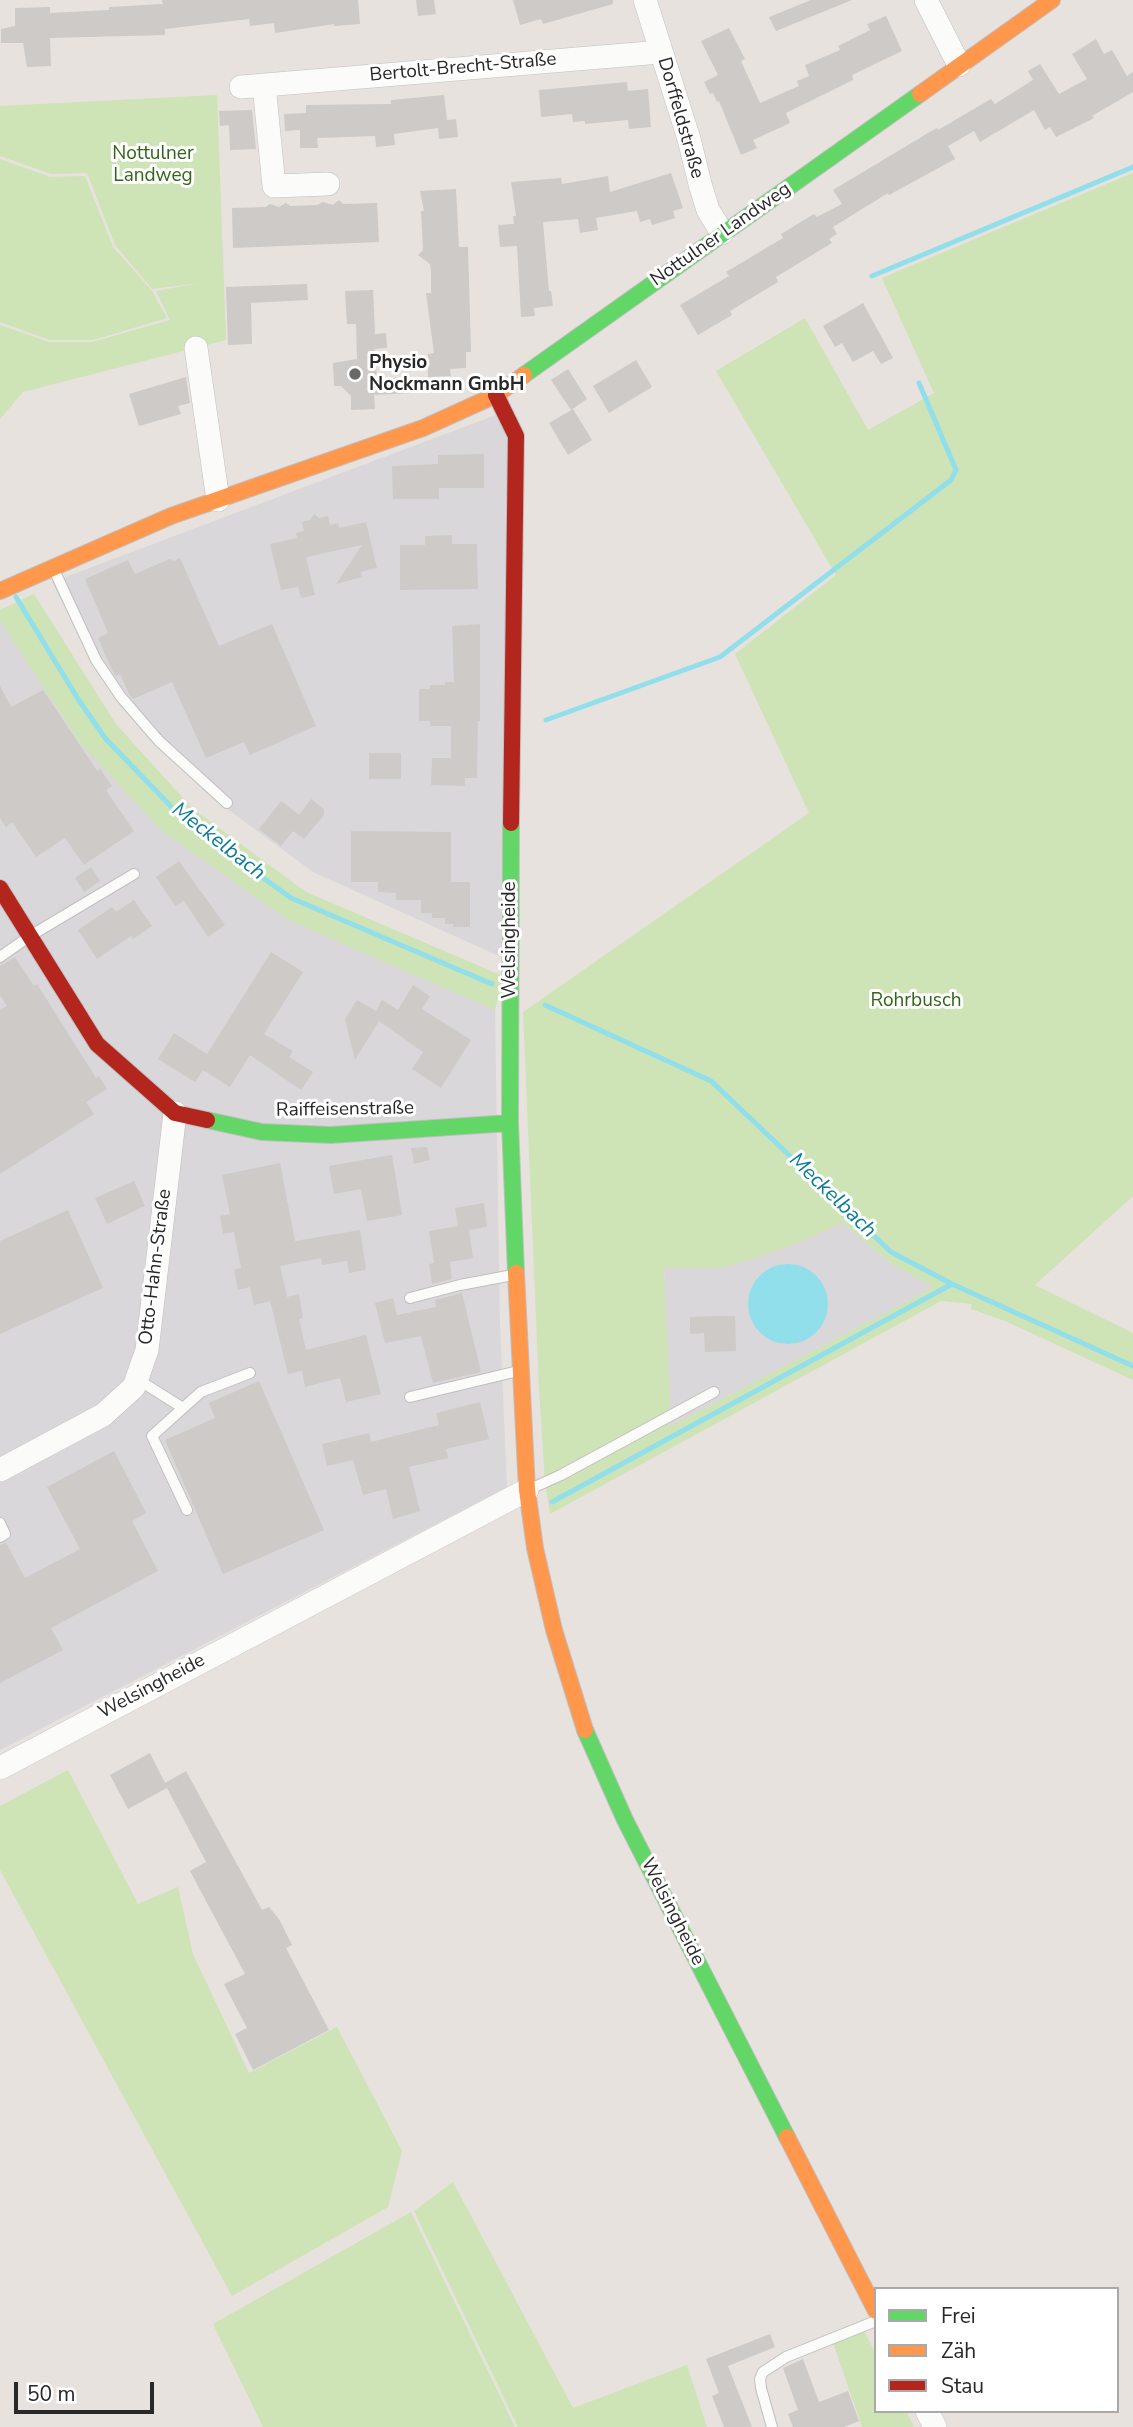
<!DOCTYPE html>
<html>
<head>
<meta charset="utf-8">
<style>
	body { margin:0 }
	#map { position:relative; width:1133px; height:2427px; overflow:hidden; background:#e7e2de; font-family:"Nunito Sans",sans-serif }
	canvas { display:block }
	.legend { position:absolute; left:874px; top:2287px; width:245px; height:126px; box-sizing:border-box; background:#fff; border:2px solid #a9a9a9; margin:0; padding:9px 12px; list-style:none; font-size:21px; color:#282828 }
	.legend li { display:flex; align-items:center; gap:14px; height:35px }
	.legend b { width:35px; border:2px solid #a9a9a9 }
	.scale { position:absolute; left:14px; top:2382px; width:140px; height:32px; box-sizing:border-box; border:4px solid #282828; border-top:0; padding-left:9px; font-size:21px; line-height:24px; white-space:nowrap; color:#282828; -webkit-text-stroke:5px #fff; paint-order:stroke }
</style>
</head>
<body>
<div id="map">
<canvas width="1133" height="2427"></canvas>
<ul class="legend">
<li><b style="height:9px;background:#63d668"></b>Frei</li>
<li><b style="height:9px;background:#ff974d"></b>Zäh</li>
<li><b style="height:9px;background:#b3261e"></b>Stau</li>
</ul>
<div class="scale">50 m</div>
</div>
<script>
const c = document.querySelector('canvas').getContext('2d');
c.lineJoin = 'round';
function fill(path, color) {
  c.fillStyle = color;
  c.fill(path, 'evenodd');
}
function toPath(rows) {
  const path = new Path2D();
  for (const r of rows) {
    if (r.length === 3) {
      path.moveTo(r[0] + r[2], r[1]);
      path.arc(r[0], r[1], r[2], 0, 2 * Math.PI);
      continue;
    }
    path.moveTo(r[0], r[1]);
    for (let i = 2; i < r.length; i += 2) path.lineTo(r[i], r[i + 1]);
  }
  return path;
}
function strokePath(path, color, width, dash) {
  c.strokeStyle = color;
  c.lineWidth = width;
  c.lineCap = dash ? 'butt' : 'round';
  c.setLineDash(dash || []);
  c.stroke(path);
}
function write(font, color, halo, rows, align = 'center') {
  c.font = font + ' "Nunito Sans",sans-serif';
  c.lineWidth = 6;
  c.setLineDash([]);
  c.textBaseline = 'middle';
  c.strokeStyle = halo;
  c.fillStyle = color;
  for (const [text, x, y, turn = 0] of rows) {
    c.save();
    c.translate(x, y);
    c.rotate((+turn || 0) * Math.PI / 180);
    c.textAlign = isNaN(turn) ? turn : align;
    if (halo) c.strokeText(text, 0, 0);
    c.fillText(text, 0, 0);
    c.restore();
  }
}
const industrial = toPath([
	[509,410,501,957,313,872,207,794,132,712,67,611,52,582],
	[0,621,80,743,288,920,495,1010,500,1324,507,1487,0,1750],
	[843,1223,890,1263,934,1287,670,1427,664,1267,671,1268,787,1247]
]);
const green = toPath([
	[217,95,226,340,23,392,0,419,0,325,49,342,92,342,170,320,156,291,200,283,152,289,115,245,87,173,51,174,0,156,0,106],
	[0,159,50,177,85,176,113,247,152,291,167,318,93,340,50,340,0,322],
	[1133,173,1133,1196,1035,1285,1133,1333,1133,1380,1005,1321,971,1309,972,1304,941,1301,550,1514,545,1482,539,1389,523,1012,809,813,735,654,836,575,716,371,805,318,868,430,934,393,882,278],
	[843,1223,890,1263,934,1287,671,1426,664,1268,723,1268,787,1247],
	[34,594,116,724,192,808,306,892,503,976,495,1010,288,920,162,831,80,743,0,621,0,610],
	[68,1770,138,1904,178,1887,193,1954,249,2073,337,2027,402,2151,388,2207,232,2296,0,1870,0,1806],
	[453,2182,573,2408,687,2365,707,2427,518,2427,414,2211],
	[411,2212,515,2427,263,2427,213,2324],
	[862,2327,876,2354,876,2411,906,2411,914,2427,862,2427,832,2340]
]);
const water = toPath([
	[788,1304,40]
]);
const stream = toPath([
	[872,276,1133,167],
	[16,597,78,699,105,738,186,822,291,898,492,984],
	[546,720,720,657,951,480,956,470,919,383],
	[545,1005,711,1081,891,1252,952,1284,1133,1366],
	[552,1502,952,1284]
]);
const building = toPath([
	[162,0,358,0,360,24,334,26,334,24,275,33,274,23,250,26,249,19,165,29,165,35,50,38,51,66,27,67,23,43,1,43,1,29,15,26,15,8,50,7,50,13,109,10,109,7,163,4],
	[416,0,434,0,436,14,418,16],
	[513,0,613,0,613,4,543,24,541,19,520,25],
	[811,0,852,0,776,31,769,17],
	[886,16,902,51,852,75,853,80,786,113,790,123,753,140,757,148,741,155,719,101,717,102,713,93,710,94,704,82,718,75,701,41,729,28,745,59,741,61,760,103,799,86,797,81,809,76,805,65,840,50,838,46,870,30,867,24],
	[1096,39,1104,54,1112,50,1127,76,1133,72,1133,92,1092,116,1094,118,1056,137,1050,127,1045,130,1034,110,980,142,974,131,948,146,955,159,889,195,888,193,833,227,837,234,829,239,832,243,776,277,778,282,730,311,732,315,698,335,680,305,729,276,726,272,783,238,781,234,814,214,817,217,842,204,833,190,928,133,937,128,938,130,991,99,995,104,1033,80,1028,71,1040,64,1059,94,1087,79,1072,54],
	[627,82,628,91,648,89,651,127,629,129,628,120,585,124,585,121,573,122,572,114,541,117,539,90],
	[444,95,447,120,456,119,458,137,439,139,438,128,394,134,395,145,376,147,375,136,317,138,318,148,300,148,300,130,285,131,284,114,306,113,306,105,391,104,391,100],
	[252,110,256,149,230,150,229,125,220,126,219,111],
	[671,173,683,208,673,211,675,218,652,225,650,219,640,222,637,211,596,218,598,230,580,233,578,219,543,222,549,291,551,291,553,306,534,308,535,316,521,317,517,246,500,247,498,225,514,224,513,216,516,216,511,182,561,178,562,184,608,176,610,192],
	[456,189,459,247,468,247,471,352,466,352,466,368,450,369,451,376,428,377,428,354,434,353,426,293,431,293,431,271,430,264,418,255,423,250,421,211,424,211,420,191],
	[339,200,343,204,377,203,379,242,233,248,232,208,266,207,270,204,279,207,286,203,290,206,317,205,323,202,333,205],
	[307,284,308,300,251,303,252,344,228,345,226,287],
	[373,290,375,334,386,333,387,348,375,349,377,379,412,377,413,393,374,395,375,409,351,410,351,396,341,386,334,386,333,363,357,359,356,324,347,324,345,291],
	[863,303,893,358,881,364,873,351,853,362,842,343,835,347,823,326],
	[636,360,652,387,609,413,593,386],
	[568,369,587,399,571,410,551,380],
	[186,377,190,403,178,406,181,414,139,426,129,394],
	[573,409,592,440,568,455,549,423],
	[484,454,484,488,439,488,439,499,393,499,392,466,438,464,438,455],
	[314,514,319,518,328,516,330,525,338,523,339,528,366,522,377,568,361,572,362,577,336,584,362,545,306,557,315,595,301,598,298,587,281,590,270,544,297,538,296,533,304,531,302,522,310,520],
	[452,535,452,544,477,544,478,589,400,590,400,545,425,545,425,536],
	[180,558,219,646,272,624,316,726,250,755,244,742,206,758,172,682,133,699,129,694,120,674,116,676,112,670,98,638,108,633,85,579,128,560,135,574,170,559,174,561],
	[480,624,480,721,478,721,477,778,465,778,465,786,431,785,432,758,451,758,451,726,430,726,430,721,419,721,419,689,430,689,430,685,445,685,445,682,454,682,452,626],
	[0,686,11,707,43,690,97,771,100,769,112,786,106,790,134,831,84,865,65,838,36,857,12,822,6,827,0,818],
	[369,753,401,753,401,779,369,779],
	[311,799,324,809,324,815,304,839,293,831,281,846,259,829,281,801,299,815],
	[351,831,451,832,451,882,470,882,470,927,453,927,453,924,445,924,445,918,432,918,432,913,421,913,421,900,396,900,396,893,378,892,378,882,351,882],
	[179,861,225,925,208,937,184,901,175,906,156,877],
	[91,867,100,881,84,892,75,878],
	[134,900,152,926,133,939,131,936,97,959,78,930,112,907,116,912],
	[271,952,303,972,264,1034,293,1051,289,1057,313,1072,301,1090,250,1055,230,1087,203,1070,195,1082,158,1059,174,1033,207,1054],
	[15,957,34,986,37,984,96,1078,99,1076,107,1089,86,1102,94,1114,0,1174,0,1010,7,1006,0,995,0,966],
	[413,985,430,996,422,1009,471,1040,441,1088,412,1069,423,1052,379,1021,355,1060,345,1019,357,1000,376,1011,382,1000,398,1010],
	[427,1147,430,1160,414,1164,411,1148],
	[392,1155,402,1215,367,1221,361,1189,334,1194,329,1166],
	[280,1163,295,1241,360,1230,366,1270,349,1273,347,1261,322,1265,321,1258,280,1266,287,1297,299,1294,303,1318,299,1319,306,1350,366,1335,381,1394,346,1402,340,1378,305,1387,302,1371,288,1374,270,1301,254,1305,250,1287,238,1290,234,1270,241,1268,234,1232,223,1234,220,1216,230,1214,222,1175],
	[134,1181,145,1206,107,1224,95,1198],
	[484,1203,487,1227,469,1230,473,1258,450,1262,452,1279,432,1284,429,1264,434,1263,429,1231,458,1226,455,1208],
	[68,1210,103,1288,0,1334,0,1241],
	[462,1293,481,1372,433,1383,421,1336,385,1343,375,1303,393,1298,397,1315,436,1307,435,1300],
	[712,1316,735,1316,736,1351,705,1352,704,1333,690,1334,690,1317],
	[259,1381,324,1530,223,1574,165,1440,215,1418,209,1403],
	[480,1402,489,1439,446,1449,448,1458,409,1467,420,1511,393,1519,386,1489,363,1495,353,1460,327,1466,322,1444,369,1433,371,1442,439,1425,436,1413],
	[114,1451,146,1513,132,1521,158,1571,51,1628,63,1650,0,1683,0,1545,6,1543,25,1578,80,1549,47,1487],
	[150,1753,165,1783,186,1771,262,1910,269,1907,279,1919,292,1945,286,1948,329,2030,253,2070,235,2034,247,2028,224,1984,245,1974,190,1871,206,1862,167,1788,128,1809,110,1775],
	[770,2334,775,2347,728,2366,752,2427,724,2427,712,2396,719,2393,706,2359],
	[803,2359,819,2402,848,2391,859,2421,844,2427,793,2427,788,2414,798,2410,783,2368]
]);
const lane = toPath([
	[55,572,96,660,121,697,159,741,227,803],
	[0,957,30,936,134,874],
	[410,1298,460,1285,513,1275],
	[137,1379,183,1408,152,1436,187,1510],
	[410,1397,518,1371],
	[183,1408,201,1392,250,1373],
	[530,1489,561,1475,714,1392],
	[0,1523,5,1534,0,1537],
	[772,2427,761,2388,760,2379,763,2372,786,2357,876,2321]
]);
const street = toPath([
	[645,0,689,139,700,184,708,210,722,233],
	[926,0,959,65],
	[264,85,274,186,328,184],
	[241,87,661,52],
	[196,348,218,500],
	[0,1470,103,1415,134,1387,147,1350,175,1113],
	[0,1768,527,1490],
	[927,2411,935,2427]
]);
const fast = toPath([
	[524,375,920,94],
	[511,823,510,1123,516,1273],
	[207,1120,262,1132,331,1135,510,1123],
	[585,1730,625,1820,787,2137]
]);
const slow = toPath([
	[920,94,1052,0],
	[0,591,171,516,423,428,496,395,524,375],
	[516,1273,527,1490,535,1548,554,1630,585,1730],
	[787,2137,876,2311]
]);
const jam = toPath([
	[496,395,516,436,511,823],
	[0,888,97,1044,175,1113,207,1120]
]);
const markers = [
	[355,374,7,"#6b6968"]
];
const streetNames = [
	["Bertolt-Brecht-Straße",463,68,-5],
	["Dorffeldstraße",680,118,74],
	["Nottulner Landweg",721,235,-35],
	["Welsingheide",510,940,-90],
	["Raiffeisenstraße",345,1110,-1],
	["Otto-Hahn-Straße",156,1267,-83],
	["Welsingheide",152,1687,-28],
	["Welsingheide",672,1912,63]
];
const parkNames = [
	["Nottulner",153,154],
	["Landweg",153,176],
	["Rohrbusch",916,1001]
];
const poiNames = [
	["Physio",369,363],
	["Nockmann GmbH",369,385]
];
const waterNames = [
	["Meckelbach",218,842,38],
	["Meckelbach",832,1196,44]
];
fill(industrial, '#dad7da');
fill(green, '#cee3b6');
fill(water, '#90dfeb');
strokePath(stream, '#90dfeb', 5);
fill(building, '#cdcac7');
strokePath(lane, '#c0bfc0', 12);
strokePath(street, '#c0bfc0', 24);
strokePath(fast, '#c0bfc0', 18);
strokePath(slow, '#c0bfc0', 18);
strokePath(jam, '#c0bfc0', 18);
strokePath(lane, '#fbfbfa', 10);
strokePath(street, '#fbfbfa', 23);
strokePath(fast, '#63d668', 16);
strokePath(slow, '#ff974d', 16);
strokePath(jam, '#b3261e', 16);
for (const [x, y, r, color] of markers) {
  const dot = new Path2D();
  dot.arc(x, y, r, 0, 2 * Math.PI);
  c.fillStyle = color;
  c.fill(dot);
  strokePath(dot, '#fff', 2.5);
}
write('19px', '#282828', '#fff', streetNames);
write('19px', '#336518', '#fff', parkNames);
write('bold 19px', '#282828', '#fff', poiNames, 'left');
write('italic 21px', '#0c7b99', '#fff', waterNames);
</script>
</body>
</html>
